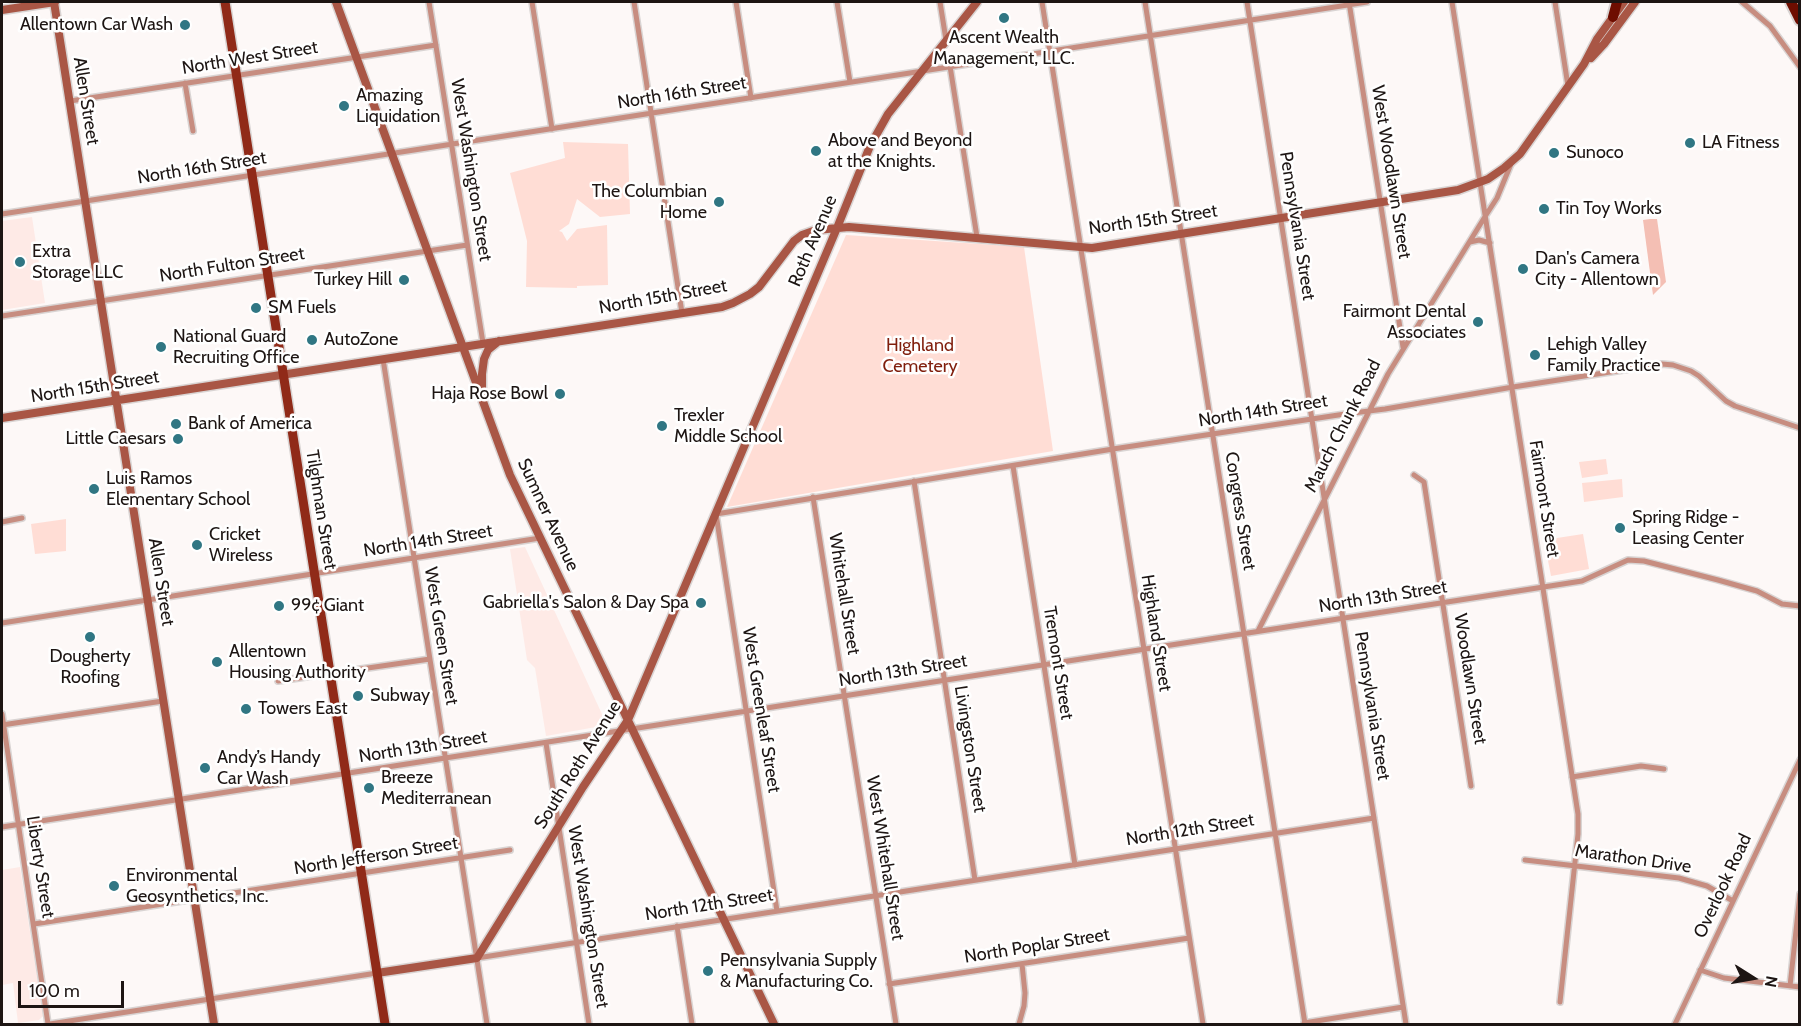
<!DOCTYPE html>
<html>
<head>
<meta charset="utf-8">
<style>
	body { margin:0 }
	#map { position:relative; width:1801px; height:1026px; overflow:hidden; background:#fdf8f7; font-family:Cabin,sans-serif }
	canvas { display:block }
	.frame { position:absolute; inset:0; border:3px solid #1d1513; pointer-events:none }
	.north { position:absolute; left:1723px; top:948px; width:60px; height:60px; -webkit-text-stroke:4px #fff; paint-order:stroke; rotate:101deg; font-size:16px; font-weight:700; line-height:24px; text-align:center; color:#1d1513 }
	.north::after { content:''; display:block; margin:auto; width:21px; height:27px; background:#1d1513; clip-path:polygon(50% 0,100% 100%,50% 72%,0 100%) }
	.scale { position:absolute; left:18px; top:981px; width:106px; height:27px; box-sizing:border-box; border:3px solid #1d1513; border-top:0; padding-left:8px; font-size:18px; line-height:21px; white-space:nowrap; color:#1d1513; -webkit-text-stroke:4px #fff; paint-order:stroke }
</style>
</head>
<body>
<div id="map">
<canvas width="1801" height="1026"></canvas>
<div class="frame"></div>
<div class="north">N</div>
<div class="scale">100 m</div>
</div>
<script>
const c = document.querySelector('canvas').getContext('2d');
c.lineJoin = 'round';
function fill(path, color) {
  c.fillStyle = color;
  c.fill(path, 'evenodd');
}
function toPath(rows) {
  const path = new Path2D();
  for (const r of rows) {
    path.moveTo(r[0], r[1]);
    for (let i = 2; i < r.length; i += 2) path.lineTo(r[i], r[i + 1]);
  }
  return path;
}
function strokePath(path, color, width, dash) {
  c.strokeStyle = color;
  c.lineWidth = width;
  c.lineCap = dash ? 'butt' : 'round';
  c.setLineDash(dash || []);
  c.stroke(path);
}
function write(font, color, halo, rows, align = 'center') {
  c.font = font + ' Cabin,sans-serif';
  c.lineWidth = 5;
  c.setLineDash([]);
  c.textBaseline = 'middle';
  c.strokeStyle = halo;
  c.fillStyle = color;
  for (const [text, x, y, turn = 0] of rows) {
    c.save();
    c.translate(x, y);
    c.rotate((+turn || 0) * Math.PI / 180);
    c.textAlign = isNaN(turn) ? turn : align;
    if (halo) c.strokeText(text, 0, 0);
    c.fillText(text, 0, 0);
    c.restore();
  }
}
const built = toPath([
	[32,217,45,303,2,310,2,221],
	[525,547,607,725,546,736,535,668,527,660,510,549],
	[20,867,43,1016,39,1020,18,1023,13,983,2,985,2,870]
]);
const green = toPath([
	[563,142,628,144,630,214,600,217,577,199,569,224,559,231,562,232,567,241,577,229,607,225,608,285,577,286,577,288,526,287,527,241,510,173,565,158],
	[846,235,1024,247,1053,451,727,507],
	[1606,459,1608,474,1582,478,1579,462],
	[1622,479,1623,497,1584,502,1582,483],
	[66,519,66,551,35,554,31,524],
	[1583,534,1589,569,1551,576,1544,540]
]);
const water = toPath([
	[1650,219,1657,219,1666,282,1653,295,1643,220]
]);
const street = toPath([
	[429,2,483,343],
	[532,2,552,129],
	[634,2,682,313],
	[736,2,751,98],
	[837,2,850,82],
	[940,2,946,40],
	[1042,2,1203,1024],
	[1145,2,1305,1024],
	[1247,2,1406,1024],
	[1349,2,1403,347],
	[1452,2,1578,814,1578,834,1560,1002],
	[1555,2,1568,86],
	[1742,2,1770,26,1800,67],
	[950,66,977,237],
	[185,83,193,131],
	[70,101,436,45],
	[2,214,1367,2],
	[1470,242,1479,240,1490,243],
	[2,316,467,245],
	[383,359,487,1024],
	[1013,466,1075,865],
	[1414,475,1424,482,1471,786],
	[914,481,975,880],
	[813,497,896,1024],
	[2,522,22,518],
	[2,623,540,538],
	[1258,631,1388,374,1486,215,1497,198,1511,164],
	[278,681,430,659],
	[2,714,48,1024],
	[2,725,163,701],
	[546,743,589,1024],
	[1572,777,1641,766,1664,769],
	[2,827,1582,581,1628,560,1644,561,1718,580,1757,591,1782,604,1800,606],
	[1525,860,1679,878,1707,886,1733,901],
	[777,911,716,514,1113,449,1345,414,1385,409,1513,387,1662,364,1673,365,1691,371,1699,376,1726,401,1735,406,1800,428],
	[34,924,510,850],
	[677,926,692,1024],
	[477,958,1374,818],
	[1700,970,1724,978,1800,987],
	[889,984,1189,938],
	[1790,986,1800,894],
	[1304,1023,1403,1007],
	[50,1024,377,973],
	[1019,1024,1024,1006,1025,993,1022,964],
	[1675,1024,1800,760]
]);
const secondary = toPath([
	[54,2,214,1024],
	[336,2,510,475,774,1024],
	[2,10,55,2],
	[1591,58,1604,44,1635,2],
	[482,394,482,374,484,359,488,350,499,341],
	[2,418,722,307,733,303,750,294,759,287,794,241,802,235,816,230,849,227,1092,248,1458,190,1488,179,1504,168,1520,154,1584,64,1597,39,1624,2],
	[377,973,477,958,583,787,628,720,837,228,870,146,888,114,977,2]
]);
const primary = toPath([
	[225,2,385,1024]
]);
const highway = toPath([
	[1791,2,1800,20],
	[1613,17,1617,2]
]);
const markers = [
	[1004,18,6,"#307683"],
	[185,25,6,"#307683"],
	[344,106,6,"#307683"],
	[1690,143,6,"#307683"],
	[816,151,6,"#307683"],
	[1554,153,6,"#307683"],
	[719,202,6,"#307683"],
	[1544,209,6,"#307683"],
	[20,262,6,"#307683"],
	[1523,269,6,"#307683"],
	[404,280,6,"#307683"],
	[256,308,6,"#307683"],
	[1478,322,6,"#307683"],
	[312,340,6,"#307683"],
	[161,347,6,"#307683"],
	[1535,355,6,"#307683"],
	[560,394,6,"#307683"],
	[176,424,6,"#307683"],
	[662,426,6,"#307683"],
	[178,439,6,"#307683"],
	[94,489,6,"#307683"],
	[1620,528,6,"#307683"],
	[197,545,6,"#307683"],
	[701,603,6,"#307683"],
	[279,606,6,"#307683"],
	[90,637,6,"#307683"],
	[217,662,6,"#307683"],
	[358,696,6,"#307683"],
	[246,709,6,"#307683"],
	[205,768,6,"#307683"],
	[369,788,6,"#307683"],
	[114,886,6,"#307683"],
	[708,971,6,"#307683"]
];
const poiNames = [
	["Allentown Car Wash",173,25,"right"],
	["Ascent Wealth",1004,38,"center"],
	["Management, LLC.",1004,59,"center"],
	["Amazing",356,96],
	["Liquidation",356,117],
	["Above and Beyond",828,141],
	["at the Knights.",828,162],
	["LA Fitness",1702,143],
	["Sunoco",1566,153],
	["The Columbian",707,192,"right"],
	["Home",707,213,"right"],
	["Tin Toy Works",1556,209],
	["Extra",32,252],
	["Storage LLC",32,273],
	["Dan's Camera",1535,259],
	["City - Allentown",1535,280],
	["Turkey Hill",392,280,"right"],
	["SM Fuels",268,308],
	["Fairmont Dental",1466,312,"right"],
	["Associates",1466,333,"right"],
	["National Guard",173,337],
	["Recruiting Office",173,358],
	["AutoZone",324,340],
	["Lehigh Valley",1547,345],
	["Family Practice",1547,366],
	["Haja Rose Bowl",548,394,"right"],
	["Trexler",674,416],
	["Middle School",674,437],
	["Bank of America",188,424],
	["Little Caesars",166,439,"right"],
	["Luis Ramos",106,479],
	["Elementary School",106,500],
	["Spring Ridge -",1632,518],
	["Leasing Center",1632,539],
	["Cricket",209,535],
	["Wireless",209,556],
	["Gabriella's Salon & Day Spa",689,603,"right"],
	["99¢ Giant",291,606],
	["Allentown",229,652],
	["Housing Authority",229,673],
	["Dougherty",90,657,"center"],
	["Roofing",90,678,"center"],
	["Subway",370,696],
	["Towers East",258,709],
	["Andy’s Handy",217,758],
	["Car Wash",217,779],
	["Breeze",381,778],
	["Mediterranean",381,799],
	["Environmental",126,876],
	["Geosynthetics, Inc.",126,897],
	["Pennsylvania Supply",720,961],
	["& Manufacturing Co.",720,982]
];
const streetNames = [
	["North West Street",250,58,-9],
	["North 16th Street",682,93,-9],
	["Allen Street",86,101,81],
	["North 16th Street",202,168,-9],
	["West Washington Street",471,170,81],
	["West Woodlawn Street",1391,172,81],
	["North 15th Street",1153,220,-8],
	["Pennsylvania Street",1297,226,81],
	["Roth Avenue",813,241,-67],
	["North Fulton Street",232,265,-9],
	["North 15th Street",663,297,-10],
	["North 15th Street",95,387,-9],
	["North 14th Street",1263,411,-9],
	["Mauch Chunk Road",1343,426,-63],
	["Fairmont Street",1544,499,81],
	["Tilghman Street",321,510,81],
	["Congress Street",1240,511,81],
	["Sumner Avenue",548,515,65],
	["North 14th Street",428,541,-9],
	["Allen Street",161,582,81],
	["Whitehall Street",844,594,81],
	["North 13th Street",1383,597,-9],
	["Highland Street",1156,633,81],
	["West Green Street",441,636,81],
	["Tremont Street",1058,663,81],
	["North 13th Street",903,671,-9],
	["Woodlawn Street",1470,679,81],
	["Pennsylvania Street",1372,706,81],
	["West Greenleaf Street",761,710,81],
	["North 13th Street",423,747,-9],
	["Livingston Street",970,749,81],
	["South Roth Avenue",578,765,-58],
	["North 12th Street",1190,830,-9],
	["North Jefferson Street",376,856,-9],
	["West Whitehall Street",885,858,81],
	["Marathon Drive",1633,859,8],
	["Liberty Street",40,867,81],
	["Overlook Road",1723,886,-65],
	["North 12th Street",709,905,-9],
	["West Washington Street",588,917,81],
	["North Poplar Street",1037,946,-9]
];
const parkNames = [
	["Highland",920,346],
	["Cemetery",920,367]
];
fill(built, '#feeae6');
fill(green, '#ffddd5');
fill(water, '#f4bfb4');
strokePath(street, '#d9d4d3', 8);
strokePath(secondary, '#d9d4d3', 11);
strokePath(primary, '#d9d4d3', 12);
strokePath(highway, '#d9d4d3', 14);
strokePath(street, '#c78d80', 5);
strokePath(secondary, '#a95645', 8);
strokePath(primary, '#902a18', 9);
strokePath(highway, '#6e0d00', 10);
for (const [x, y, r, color] of markers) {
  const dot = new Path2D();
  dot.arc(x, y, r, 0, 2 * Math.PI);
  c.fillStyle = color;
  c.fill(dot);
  strokePath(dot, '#fff', 2);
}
write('18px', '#1d1513', '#fff', poiNames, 'left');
write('18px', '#1d1513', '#fff', streetNames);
write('18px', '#801f0d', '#fff', parkNames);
</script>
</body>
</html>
